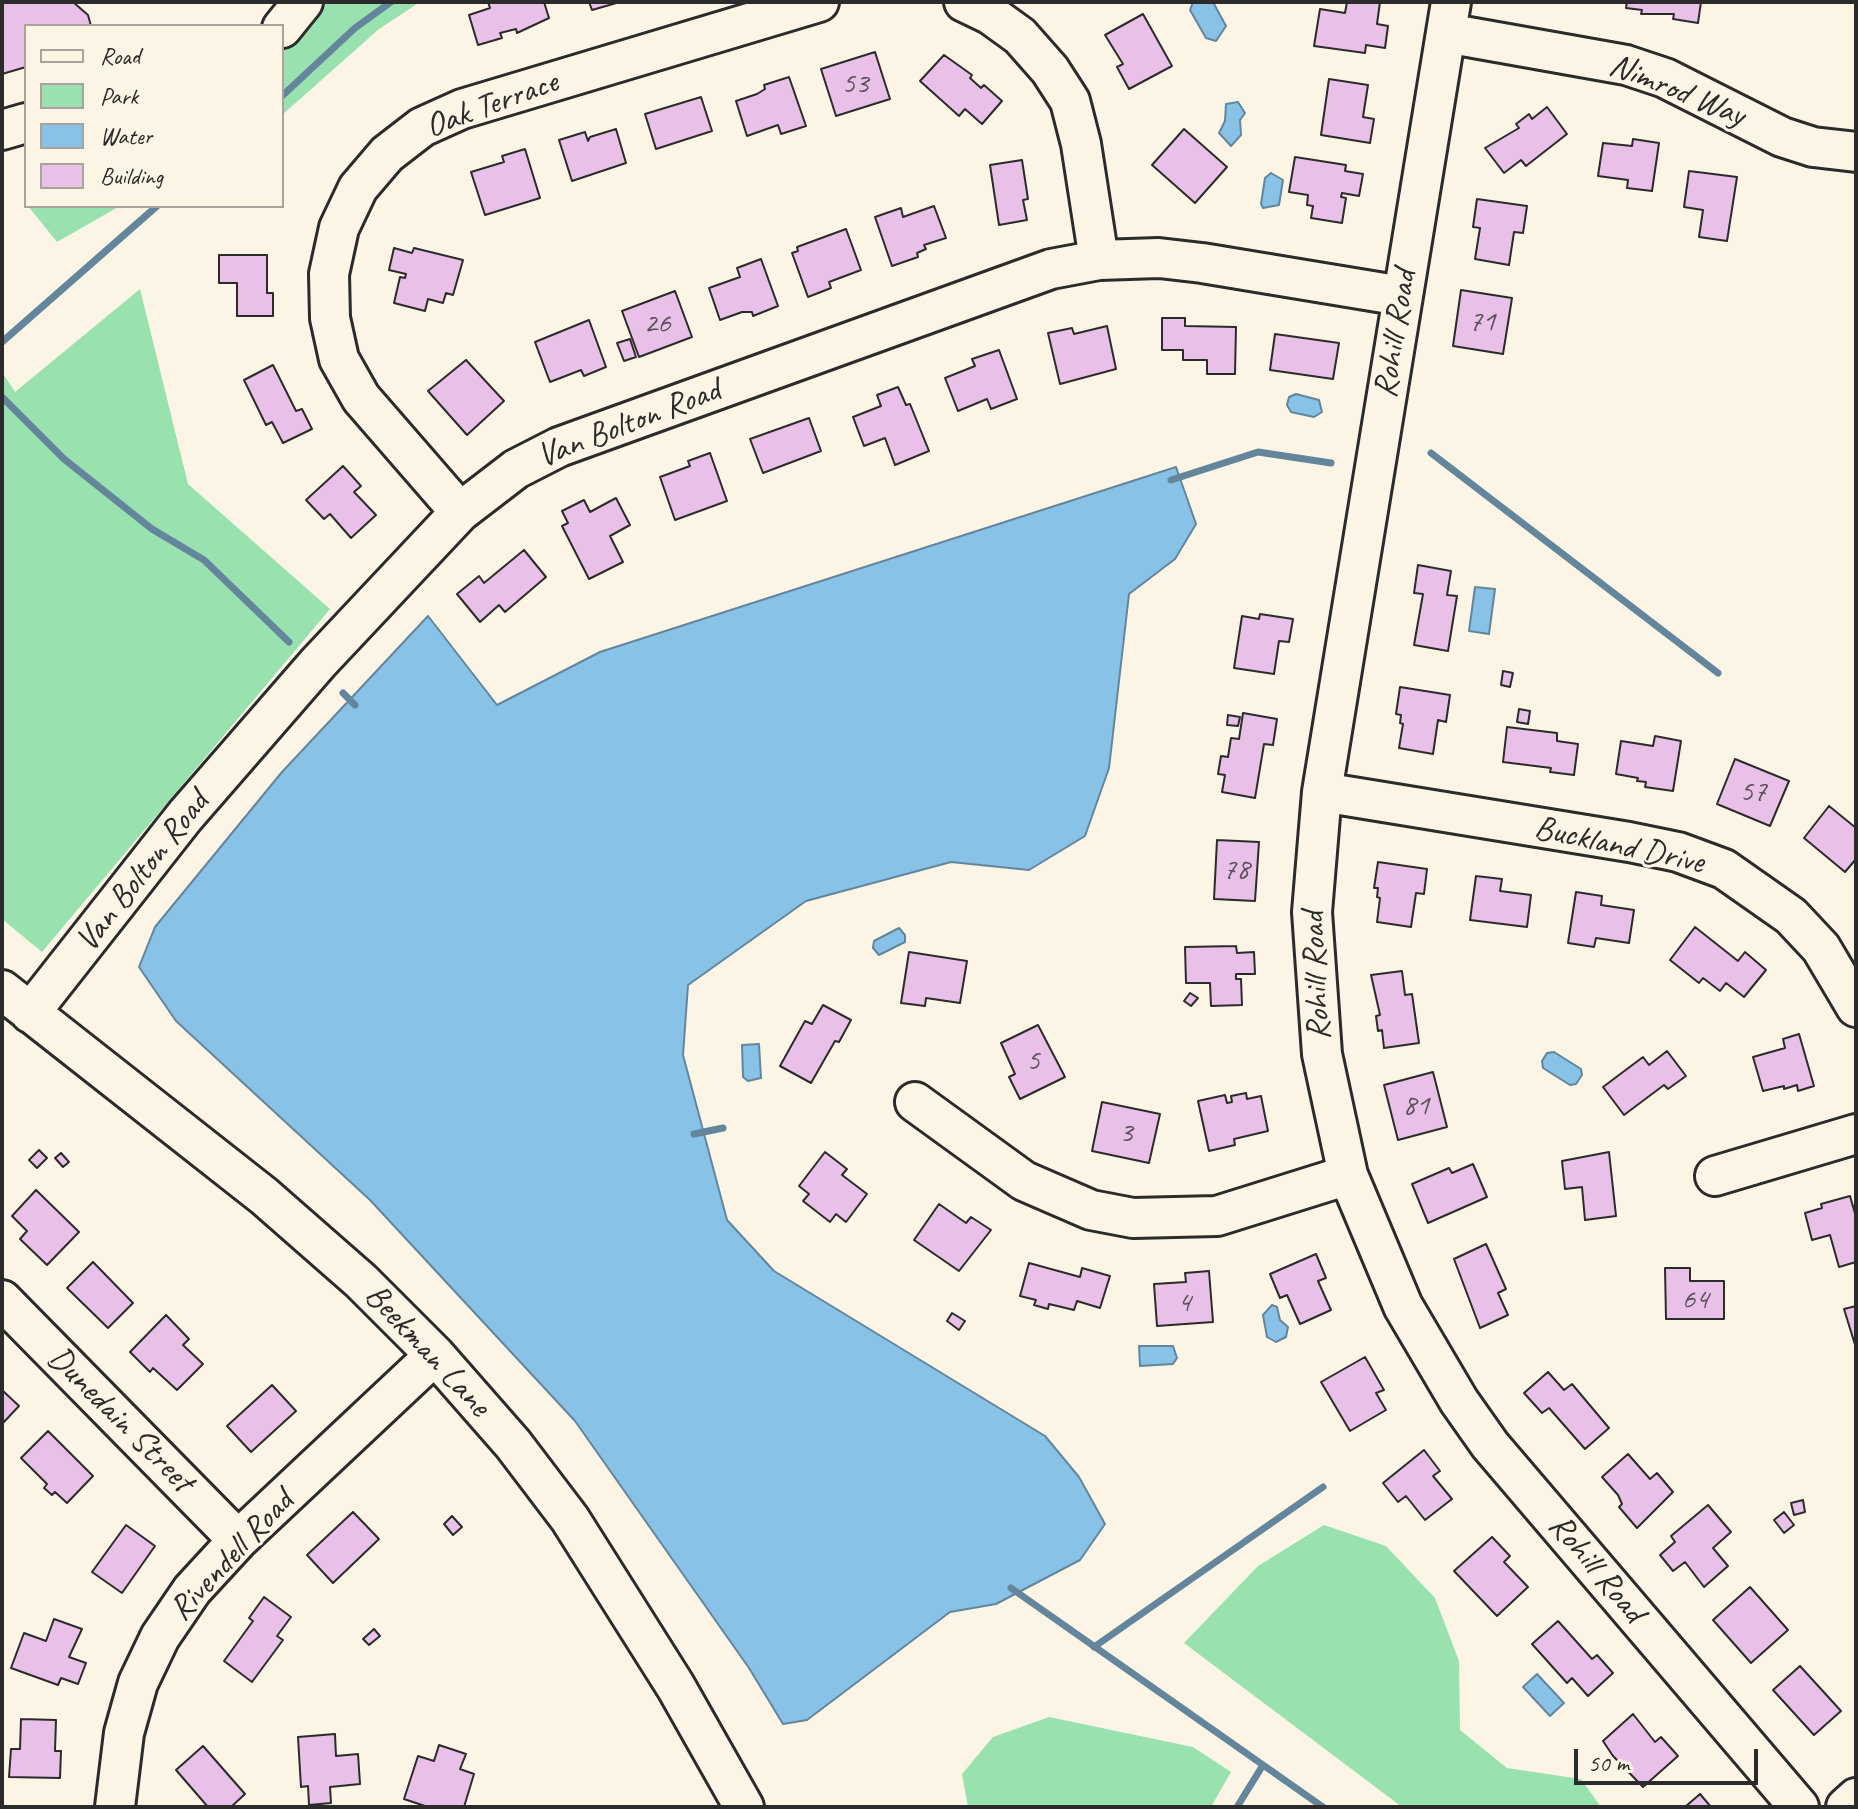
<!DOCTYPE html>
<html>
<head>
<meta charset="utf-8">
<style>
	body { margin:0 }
	#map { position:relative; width:1858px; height:1809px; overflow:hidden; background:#fcf5e5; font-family:Caveat,sans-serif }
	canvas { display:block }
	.frame { position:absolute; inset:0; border:4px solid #2b2b2b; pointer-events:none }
	.legend { position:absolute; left:24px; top:24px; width:260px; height:184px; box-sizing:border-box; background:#fcf5e5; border:2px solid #a8a49b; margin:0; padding:10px 14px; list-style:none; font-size:24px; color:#2b2b2b }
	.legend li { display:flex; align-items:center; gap:16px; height:40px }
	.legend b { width:40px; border:2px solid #a8a49b }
	.scale { position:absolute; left:1574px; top:1749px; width:184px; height:36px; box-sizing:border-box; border:4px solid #2b2b2b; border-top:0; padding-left:10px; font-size:24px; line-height:28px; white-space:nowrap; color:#2b2b2b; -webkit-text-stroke:6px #fcf5e5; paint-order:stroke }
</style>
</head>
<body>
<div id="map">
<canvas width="1858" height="1809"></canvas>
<div class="frame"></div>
<ul class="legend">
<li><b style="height:10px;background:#fcf5e5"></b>Road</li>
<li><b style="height:22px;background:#99e1af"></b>Park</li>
<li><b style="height:22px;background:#88c2e7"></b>Water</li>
<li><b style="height:22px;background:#e9c0e7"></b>Building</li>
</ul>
<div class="scale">50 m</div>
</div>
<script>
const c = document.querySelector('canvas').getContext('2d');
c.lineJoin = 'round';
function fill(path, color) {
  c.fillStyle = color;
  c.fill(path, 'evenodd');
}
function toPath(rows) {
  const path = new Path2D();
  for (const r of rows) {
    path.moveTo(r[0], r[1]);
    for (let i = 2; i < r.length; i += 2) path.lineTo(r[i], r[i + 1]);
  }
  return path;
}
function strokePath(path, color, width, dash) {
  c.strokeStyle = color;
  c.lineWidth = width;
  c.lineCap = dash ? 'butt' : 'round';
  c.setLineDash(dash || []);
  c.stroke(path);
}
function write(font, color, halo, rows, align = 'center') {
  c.font = font + ' Caveat,sans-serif';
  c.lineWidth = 6;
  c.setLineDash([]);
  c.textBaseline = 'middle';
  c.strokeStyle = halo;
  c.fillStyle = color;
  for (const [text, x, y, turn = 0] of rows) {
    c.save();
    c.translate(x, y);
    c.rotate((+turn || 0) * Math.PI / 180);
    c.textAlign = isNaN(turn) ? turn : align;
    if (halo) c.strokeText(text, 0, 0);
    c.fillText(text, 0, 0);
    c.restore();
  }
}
const green = toPath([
	[320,2,420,2,379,29,282,115,282,49,313,25],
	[28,206,120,206,57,242],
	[140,289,188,484,330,609,42,952,2,919,2,372,15,392],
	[1324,1525,1386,1546,1435,1598,1459,1661,1460,1730,1507,1768,1581,1779,1601,1807,1402,1807,1184,1643,1258,1566],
	[1049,1717,1193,1747,1231,1772,1211,1807,968,1807,962,1774,993,1737]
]);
const water = toPath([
	[1193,2,1213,2,1226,26,1216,41,1206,38,1190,10,1193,2],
	[1238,102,1245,113,1240,120,1241,135,1231,146,1219,133,1225,121,1226,104,1238,102],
	[1271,173,1283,180,1279,205,1263,208,1261,204,1265,178,1271,173],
	[1296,394,1319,400,1322,412,1314,417,1291,412,1287,405,1289,397,1296,394],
	[1176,467,1196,524,1175,559,1129,594,1109,768,1085,836,1029,870,951,862,806,901,688,985,683,1055,727,1220,774,1271,1045,1436,1079,1477,1105,1524,1080,1560,996,1604,950,1612,807,1720,783,1724,749,1668,575,1421,370,1200,176,1021,139,967,155,927,282,772,428,616,497,705,600,652,1176,467],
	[1475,587,1495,589,1489,634,1469,631,1475,587],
	[899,928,905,935,905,942,879,955,873,948,874,941,899,928],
	[759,1044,761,1078,748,1081,743,1077,742,1045,759,1044],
	[1554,1052,1581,1069,1582,1075,1576,1084,1570,1085,1543,1068,1542,1061,1547,1053,1554,1052],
	[1272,1305,1277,1307,1280,1320,1288,1327,1286,1337,1276,1342,1267,1337,1263,1315,1272,1305],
	[1139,1346,1173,1346,1177,1358,1173,1364,1140,1366,1139,1346],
	[1537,1674,1564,1703,1550,1716,1523,1687,1537,1674]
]);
const stream = toPath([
	[282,96,355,28,391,2],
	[2,342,157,206],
	[2,397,64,459,152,529,204,560,289,642],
	[1431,453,1718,673],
	[1171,480,1258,452,1331,463],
	[343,693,355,705],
	[694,1134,723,1128],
	[1011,1588,1323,1807],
	[1094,1647,1323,1487],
	[1237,1807,1263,1765]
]);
const building = toPath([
	[2,2,73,2,88,15,91,26,26,26,26,67,2,74,2,2],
	[488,2,544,2,549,18,517,33,516,29,500,33,502,38,478,45,469,15,490,8,488,2],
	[589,2,620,2,592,10,589,2],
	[1347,2,1380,2,1377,24,1388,26,1385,48,1366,45,1365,53,1314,46,1320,9,1345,13,1347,2],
	[1627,2,1701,2,1698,23,1673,19,1674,14,1641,14,1642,10,1626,8,1627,2],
	[1143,14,1172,66,1129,89,1117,67,1123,64,1105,35,1143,14],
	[875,52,890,99,836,116,821,69,875,52],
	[944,55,972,75,970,78,981,88,984,85,1002,101,982,124,965,109,959,116,920,81,944,55],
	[789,77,806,126,781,134,778,125,747,136,736,101,757,94,765,89,764,85,789,77],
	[1329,79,1368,85,1363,117,1374,119,1370,143,1321,135,1329,79],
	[701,97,712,131,656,149,645,114,701,97],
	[1547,107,1567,134,1526,166,1521,160,1504,173,1485,148,1519,128,1516,124,1529,114,1532,119,1547,107],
	[616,129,626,163,572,181,559,140,585,132,588,141,590,137,616,129],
	[1184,129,1227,167,1195,203,1152,165,1184,129],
	[1633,139,1659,143,1652,191,1627,188,1628,180,1598,176,1603,143,1632,146,1633,139],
	[525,149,540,198,485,215,471,172,504,162,502,156,525,149],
	[1295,157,1346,165,1345,171,1363,174,1359,196,1342,193,1341,197,1346,198,1342,223,1311,218,1313,206,1307,205,1308,195,1289,192,1295,157],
	[1022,160,1028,199,1023,200,1027,220,999,225,990,165,1022,160],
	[1689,171,1737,177,1727,241,1699,237,1703,210,1684,207,1689,171],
	[1477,199,1527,206,1523,233,1514,232,1509,265,1475,259,1480,228,1473,227,1477,199],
	[934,206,946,238,924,245,926,249,917,253,918,257,892,266,875,217,901,208,903,217,934,206],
	[846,229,861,270,829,282,831,288,808,297,792,253,798,251,797,247,846,229],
	[394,248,412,253,414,248,463,260,453,295,446,293,443,303,428,299,425,311,394,303,400,277,405,278,406,274,389,270,394,248],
	[219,255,267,255,267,293,273,293,273,316,237,316,237,283,219,283,219,255],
	[761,259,778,306,753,316,752,312,742,312,720,320,709,288,740,277,737,268,761,259],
	[1461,290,1512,298,1503,354,1453,346,1461,290],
	[675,291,692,337,639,357,622,311,675,291],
	[1162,318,1185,318,1185,326,1236,327,1235,374,1207,374,1207,360,1183,360,1183,350,1162,350,1162,318],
	[589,320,606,367,584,376,581,370,550,382,535,342,589,320],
	[1107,326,1116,369,1060,384,1048,333,1072,328,1074,334,1107,326],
	[1275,334,1339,343,1333,379,1270,370,1275,334],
	[630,339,636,357,624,361,617,343,630,339],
	[999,350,1017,399,991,409,987,399,958,411,945,378,975,366,972,359,999,350],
	[466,360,504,401,467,435,428,391,466,360],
	[273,365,296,411,302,409,312,429,283,443,272,422,266,425,244,380,273,365],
	[898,387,906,405,910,404,929,451,895,465,885,438,864,446,853,417,881,406,877,395,898,387],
	[809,418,821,451,763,473,750,439,809,418],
	[710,453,727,501,675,520,660,477,690,466,688,461,710,453],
	[343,466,361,486,354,492,376,515,351,538,330,514,324,519,306,500,343,466],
	[616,498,630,525,610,536,623,562,589,579,562,526,568,523,562,511,584,500,590,512,616,498],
	[524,550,546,577,505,612,499,605,480,622,457,594,479,576,484,583,524,550],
	[1418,565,1451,571,1447,595,1457,596,1448,651,1414,645,1423,594,1414,593,1418,565],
	[1260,614,1293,619,1289,642,1279,641,1274,674,1234,668,1242,616,1259,619,1260,614],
	[1503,671,1513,673,1510,687,1501,685,1503,671],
	[1400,687,1450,695,1446,722,1438,720,1433,754,1399,748,1403,724,1400,723,1401,715,1396,714,1400,687],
	[1519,709,1530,711,1528,724,1517,722,1519,709],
	[1243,713,1277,719,1273,745,1264,744,1255,798,1222,792,1225,775,1218,774,1221,756,1228,757,1231,738,1239,739,1243,713],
	[1228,715,1240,717,1238,726,1227,725,1228,715],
	[1507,727,1557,733,1557,741,1578,744,1574,775,1550,772,1551,768,1503,762,1507,727],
	[1655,736,1681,741,1673,791,1645,787,1646,782,1637,781,1638,778,1616,774,1621,741,1653,746,1655,736],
	[1735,759,1789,781,1770,826,1717,804,1735,759],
	[1829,806,1856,828,1856,859,1845,872,1804,838,1829,806],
	[1217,840,1259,842,1255,901,1214,899,1217,840],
	[1378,862,1427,869,1424,894,1416,893,1411,927,1377,922,1380,898,1377,897,1378,888,1374,888,1378,862],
	[1476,876,1502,879,1500,891,1531,895,1527,927,1470,920,1476,876],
	[1576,892,1602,896,1601,905,1634,910,1629,943,1596,938,1594,947,1568,943,1576,892],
	[1695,927,1738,961,1745,952,1766,970,1744,997,1726,983,1720,991,1703,978,1699,983,1670,960,1695,927],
	[1236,946,1237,953,1254,952,1255,974,1236,974,1236,979,1241,979,1242,1005,1211,1006,1210,983,1186,983,1185,947,1236,946],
	[909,952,967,961,960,1003,926,998,925,1006,901,1003,909,952],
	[1402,971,1405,995,1412,994,1419,1043,1384,1048,1382,1030,1378,1031,1376,1016,1380,1015,1371,975,1402,971],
	[1190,993,1198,998,1191,1006,1184,1001,1190,993],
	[823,1005,851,1020,839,1042,835,1041,811,1083,780,1066,805,1021,812,1024,823,1005],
	[1038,1025,1065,1077,1020,1099,1009,1077,1015,1074,1001,1043,1038,1025],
	[1799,1034,1814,1086,1798,1091,1797,1085,1784,1089,1784,1086,1763,1091,1753,1057,1785,1048,1783,1039,1799,1034],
	[1667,1051,1686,1076,1668,1089,1664,1085,1624,1115,1603,1087,1643,1057,1649,1065,1667,1051],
	[1433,1072,1447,1127,1398,1140,1384,1085,1433,1072],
	[1246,1093,1247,1099,1261,1096,1268,1131,1234,1139,1235,1145,1209,1151,1198,1101,1225,1095,1227,1103,1232,1102,1231,1096,1246,1093],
	[1102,1102,1160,1114,1149,1163,1092,1151,1102,1102],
	[39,1150,47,1158,37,1168,29,1160,39,1150],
	[825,1152,847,1169,842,1175,867,1194,846,1222,836,1214,830,1222,803,1201,809,1194,799,1186,825,1152],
	[1609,1152,1616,1216,1585,1220,1582,1187,1565,1189,1562,1161,1609,1152],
	[61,1153,69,1162,63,1167,55,1158,61,1153],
	[1473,1164,1487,1197,1428,1223,1412,1184,1449,1168,1452,1173,1473,1164],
	[36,1190,79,1232,47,1265,20,1239,27,1231,12,1216,36,1190],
	[1850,1196,1856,1217,1856,1262,1839,1267,1830,1235,1812,1240,1805,1213,1822,1208,1821,1204,1850,1196],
	[939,1204,966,1223,971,1217,991,1230,959,1271,914,1240,939,1204],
	[1486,1244,1506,1289,1498,1293,1508,1315,1480,1328,1454,1259,1486,1244],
	[1316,1254,1326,1278,1318,1281,1331,1310,1300,1324,1287,1295,1280,1298,1270,1274,1316,1254],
	[93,1262,133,1303,108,1328,67,1288,93,1262],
	[1029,1263,1080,1277,1082,1268,1110,1276,1100,1308,1077,1301,1074,1310,1049,1304,1048,1309,1034,1305,1036,1300,1020,1296,1029,1263],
	[1665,1268,1690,1268,1690,1281,1724,1281,1724,1319,1666,1319,1665,1268],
	[1209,1271,1213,1322,1157,1326,1154,1284,1186,1282,1185,1273,1209,1271],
	[1856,1306,1856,1348,1844,1309,1856,1306],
	[952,1313,965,1321,959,1330,947,1321,952,1313],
	[166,1315,189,1339,183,1345,203,1364,177,1390,153,1368,150,1372,130,1352,166,1315],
	[1365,1357,1384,1390,1376,1393,1386,1410,1350,1431,1321,1382,1365,1357],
	[1548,1372,1564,1390,1572,1384,1609,1428,1585,1449,1549,1408,1542,1413,1524,1393,1548,1372],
	[272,1385,296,1411,251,1452,227,1426,272,1385],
	[2,1390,19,1406,2,1424,2,1390],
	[48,1431,93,1476,67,1503,55,1492,52,1495,44,1488,47,1484,21,1458,48,1431],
	[1424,1450,1440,1471,1433,1476,1452,1499,1425,1520,1406,1496,1398,1502,1383,1483,1424,1450],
	[1628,1454,1650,1479,1657,1473,1673,1492,1637,1528,1619,1507,1622,1504,1618,1495,1602,1477,1628,1454],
	[1803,1500,1805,1512,1794,1515,1791,1503,1803,1500],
	[1708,1505,1731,1532,1713,1548,1728,1566,1704,1587,1685,1562,1673,1571,1660,1555,1675,1542,1671,1536,1708,1505],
	[353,1512,379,1539,333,1583,307,1555,353,1512],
	[1784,1512,1794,1525,1784,1533,1774,1520,1784,1512],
	[452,1516,462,1527,453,1535,444,1524,452,1516],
	[126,1525,155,1546,122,1593,92,1572,126,1525],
	[1492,1537,1510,1556,1504,1562,1528,1587,1497,1616,1454,1571,1492,1537],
	[1750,1587,1788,1630,1751,1663,1713,1620,1750,1587],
	[264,1597,291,1617,277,1636,283,1640,252,1682,224,1661,253,1621,249,1618,264,1597],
	[54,1619,82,1629,69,1657,86,1663,78,1684,61,1678,58,1685,11,1668,24,1633,46,1641,54,1619],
	[1558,1621,1592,1659,1597,1655,1613,1673,1588,1696,1572,1678,1567,1683,1532,1644,1558,1621],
	[374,1629,380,1636,369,1645,363,1639,374,1629],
	[1800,1666,1841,1711,1814,1735,1773,1690,1800,1666],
	[1633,1714,1655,1742,1661,1737,1678,1756,1643,1787,1613,1756,1603,1741,1633,1714],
	[21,1719,56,1720,55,1751,61,1751,60,1778,9,1777,11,1749,20,1749,21,1719],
	[335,1734,336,1756,358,1754,360,1784,330,1787,331,1803,309,1805,308,1786,301,1787,298,1737,335,1734],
	[439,1745,466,1754,460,1769,474,1774,464,1807,428,1807,404,1799,418,1756,434,1761,439,1745],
	[203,1746,245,1794,231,1807,208,1807,176,1770,203,1746],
	[1700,1794,1711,1807,1685,1807,1700,1794]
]);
const minor = toPath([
	[964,2,991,15,1020,36,1050,70,1070,101,1081,144,1099,260],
	[1451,2,1322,792,1312,912,1322,1054,1348,1175,1403,1306,1459,1401,1490,1445,1799,1807],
	[282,28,303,2],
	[1446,33,1626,65,1665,78,1782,137,1813,147,1856,152],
	[2,130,26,123],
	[460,512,361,398,339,359,330,318,329,274,339,228,358,188,387,154,422,127,462,109,819,2],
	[1322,792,1629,842,1678,852,1724,869,1791,916,1821,948,1856,1007],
	[2,990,264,1196,361,1281,435,1355,513,1444,570,1519,676,1687,744,1807],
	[30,1013,185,816,318,663,460,512,516,469,559,447,1051,269,1099,260,1159,258,1202,263,1402,296],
	[915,1102,1024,1181,1091,1210,1133,1218,1217,1216,1348,1175],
	[1715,1176,1856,1134],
	[2,1300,238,1540],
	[115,1807,124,1733,138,1683,160,1637,192,1590,238,1540,435,1355],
	[1846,1807,1856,1798]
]);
const numberNames = [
	["53",855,84],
	["71",1482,322],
	["26",657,324],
	["57",1753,792],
	["78",1236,870],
	["5",1033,1061],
	["81",1416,1106],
	["3",1126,1133],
	["64",1695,1300],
	["4",1184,1303]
];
const streetNames = [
	["Nimrod Way",1677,91,22],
	["Oak Terrace",492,105,-20],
	["Rohill Road",1396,334,-81],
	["Van Bolton Road",629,424,-21],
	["Buckland Drive",1619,846,12],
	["Van Bolton Road",143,872,-52],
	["Rohill Road",1317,976,-93],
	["Beekman Lane",427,1351,47],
	["Dunedain Street",120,1420,45],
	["Rivendell Road",232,1556,-47],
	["Rohill Road",1596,1569,50]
];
fill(green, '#99e1af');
fill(water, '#88c2e7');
strokePath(water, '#63869c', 2);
strokePath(stream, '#63869c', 7);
fill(building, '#e9c0e7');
strokePath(building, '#2b2b2b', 2);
strokePath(minor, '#2b2b2b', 44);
strokePath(minor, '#fcf5e5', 38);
write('30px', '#5a505a', null, numberNames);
write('34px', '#2b2b2b', '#fcf5e5', streetNames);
</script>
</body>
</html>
